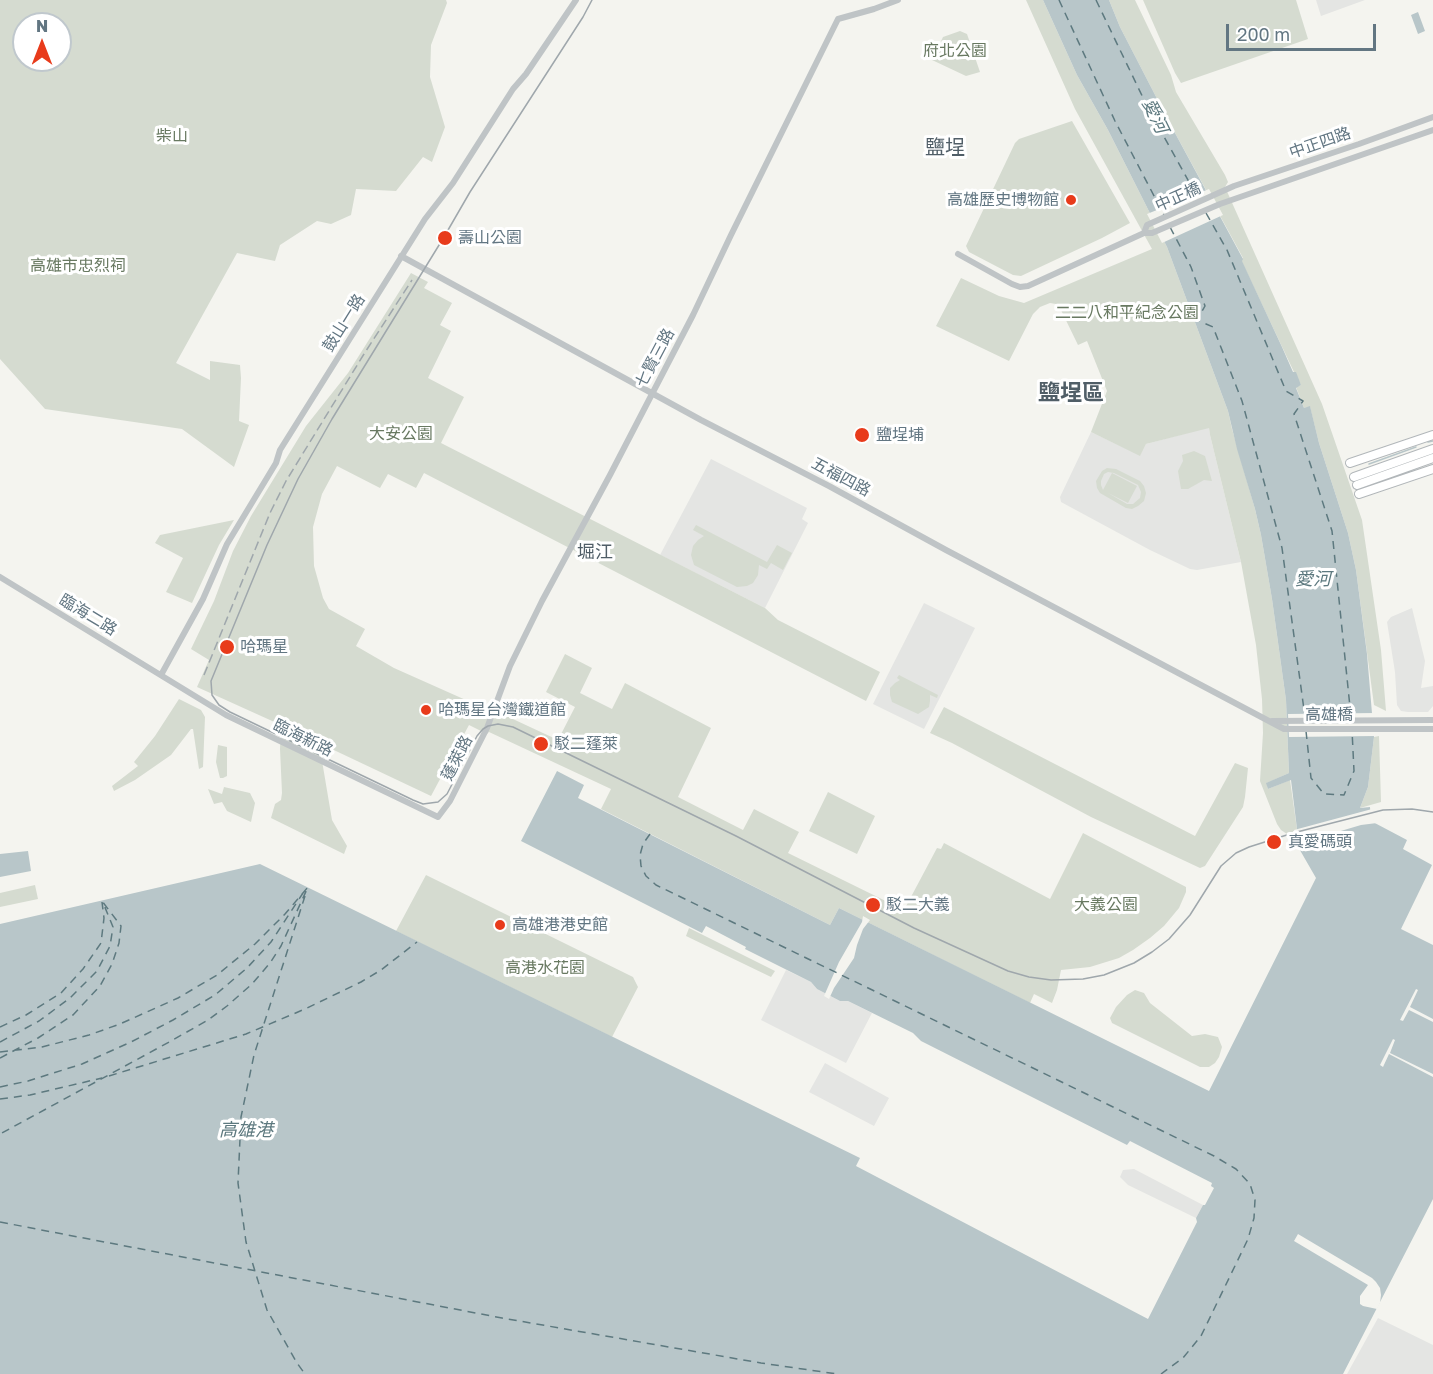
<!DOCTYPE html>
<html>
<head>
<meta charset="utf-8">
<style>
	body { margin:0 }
	#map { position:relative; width:1433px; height:1374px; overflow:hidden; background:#f4f4ef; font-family:"Golos Text",sans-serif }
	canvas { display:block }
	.north { position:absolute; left:12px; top:12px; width:60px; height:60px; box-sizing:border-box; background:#fff; border:2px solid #c0c8cd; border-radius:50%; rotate:0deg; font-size:16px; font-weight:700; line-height:24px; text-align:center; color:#627682 }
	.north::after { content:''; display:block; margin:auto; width:21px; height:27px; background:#e83b1b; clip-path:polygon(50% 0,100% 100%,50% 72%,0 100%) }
	.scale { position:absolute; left:1226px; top:24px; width:150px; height:27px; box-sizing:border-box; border:3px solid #627682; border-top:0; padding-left:8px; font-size:18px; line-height:21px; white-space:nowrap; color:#627682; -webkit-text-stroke:4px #fff; paint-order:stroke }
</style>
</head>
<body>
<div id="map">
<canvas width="1433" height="1374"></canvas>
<div class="north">N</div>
<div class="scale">200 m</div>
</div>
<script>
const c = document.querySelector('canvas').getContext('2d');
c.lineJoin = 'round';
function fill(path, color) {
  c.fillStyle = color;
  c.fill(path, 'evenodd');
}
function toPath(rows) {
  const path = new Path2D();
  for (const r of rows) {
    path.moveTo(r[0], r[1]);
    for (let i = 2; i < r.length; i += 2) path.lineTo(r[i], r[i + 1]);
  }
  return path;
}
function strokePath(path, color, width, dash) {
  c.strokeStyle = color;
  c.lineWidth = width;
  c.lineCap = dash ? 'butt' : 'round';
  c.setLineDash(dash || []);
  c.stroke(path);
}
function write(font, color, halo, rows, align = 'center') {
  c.font = font + ' "Golos Text","Noto Sans TC",sans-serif';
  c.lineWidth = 6;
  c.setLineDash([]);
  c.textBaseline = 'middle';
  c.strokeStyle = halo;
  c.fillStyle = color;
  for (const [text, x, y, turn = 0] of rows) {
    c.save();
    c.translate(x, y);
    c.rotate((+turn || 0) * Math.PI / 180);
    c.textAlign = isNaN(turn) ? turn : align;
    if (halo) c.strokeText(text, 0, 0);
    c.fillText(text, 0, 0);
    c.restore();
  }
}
const built = toPath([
	[1316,0,1365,0,1321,16],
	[1209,427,1210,435,1241,562,1197,570,1190,569,1150,550,1061,502,1060,497,1091,432,1140,455,1146,444],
	[711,459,807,508,802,519,808,523,765,608,660,555],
	[924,603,975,628,924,729,873,704],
	[1412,608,1425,661,1421,688,1433,686,1433,706,1428,712,1408,712,1401,711,1397,705,1395,672,1387,622,1391,617],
	[786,970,811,982,817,989,840,1001,848,1001,872,1013,846,1063,761,1020],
	[825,1063,889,1098,874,1126,809,1092],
	[1134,1169,1203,1205,1196,1218,1128,1185,1120,1177,1123,1170],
	[1378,1318,1433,1345,1433,1374,1347,1374]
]);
const green = toPath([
	[0,0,446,0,447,3,431,45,430,77,445,127,432,162,423,157,396,191,356,189,351,215,331,224,317,221,280,245,275,261,237,253,176,363,210,380,210,361,240,365,241,378,239,421,249,425,234,467,182,429,45,409,0,359],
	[24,24,60,24,60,60,24,60],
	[1026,0,1043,0,1077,75,1108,130,1167,247,1228,411,1232,429,1255,509,1261,535,1272,599,1286,700,1289,773,1267,783,1268,789,1290,780,1297,829,1293,838,1281,830,1277,824,1260,781,1263,733,1262,699,1256,645,1241,562,1210,435,1209,428,1146,444,1140,456,1091,432,1107,391,1087,341,1078,345,1060,308,1056,304,1050,303,1040,307,1033,314,1009,361,936,326,961,278,999,296,1024,303,1152,249,1075,109],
	[1109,0,1135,0,1171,75,1176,92,1225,175,1228,182,1225,187,1322,404,1362,520,1381,650,1386,711,1374,705,1356,570,1348,533,1319,443,1310,407,1304,408,1296,387,1301,385,1294,372,1241,260,1243,258,1168,120,1120,27],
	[1143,0,1296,0,1308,39,1181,83,1175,73],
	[960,31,967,34,980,72,966,76,932,60,943,37],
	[1072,121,1130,223,1102,238,1021,276,1013,275,969,252,966,246,1015,143,1019,139],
	[411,273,428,282,424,288,452,303,440,325,451,331,428,378,464,397,441,443,765,608,778,620,880,672,866,701,424,473,416,488,388,474,380,488,337,466,322,494,313,527,314,566,323,598,329,609,365,629,356,646,394,668,477,705,500,713,558,740,575,707,546,692,565,654,592,668,580,693,612,709,625,683,711,728,678,797,743,830,754,809,799,832,788,853,904,910,937,848,941,849,944,843,1050,899,1083,833,1186,887,1186,892,1179,908,1164,926,1150,938,1133,950,1119,958,1090,967,1061,970,1057,990,1052,1003,1034,994,1030,1003,839,908,830,925,601,809,611,789,489,732,487,734,469,725,431,796,319,743,332,820,347,846,344,854,271,818,275,804,281,800,282,793,280,749,281,725,197,687,209,660,191,649,214,601,233,551,251,516,306,426,348,373],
	[1194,451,1205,456,1212,481,1204,480,1188,489,1181,489,1178,471,1183,461,1182,455],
	[1107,468,1116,469,1140,481,1144,486,1146,493,1144,501,1138,506,1132,509,1126,508,1100,493,1097,488,1096,481,1102,471],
	[1108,472,1114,473,1138,485,1141,492,1140,498,1133,504,1127,504,1108,493,1128,503,1137,486,1112,473,1103,490,1101,485,1101,481,1104,474],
	[234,520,219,545,192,603,166,592,183,558,155,543,160,535],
	[696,525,767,562,777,545,792,553,783,570,771,563,767,569,759,565,758,575,753,583,747,586,737,587,694,565,691,555,693,546,698,540,704,536,693,530],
	[899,675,938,695,937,698,930,695,930,701,929,707,918,714,892,702,890,695,890,688,895,683,900,680,897,678],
	[179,699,201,710,205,717,203,767,199,769,193,729,191,729,171,755,135,780,114,791,112,786,138,766,134,762,155,736],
	[944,707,1195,836,1235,763,1248,768,1245,797,1243,807,1205,866,1200,868,1091,817,952,743,930,733],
	[1379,736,1381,802,1360,808,1368,787,1374,737],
	[218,745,227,747,227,776,223,778,220,778,216,762],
	[224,787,250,793,255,803,251,822,227,811,222,802,214,804,208,789,222,794],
	[828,792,875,816,857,854,809,831],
	[426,875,633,977,638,987,612,1037,396,931],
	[35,885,38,899,0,907,0,893],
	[689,928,775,971,771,977,686,936],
	[1135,990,1144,993,1150,1003,1192,1036,1205,1034,1218,1037,1222,1047,1219,1057,1215,1063,1209,1067,1200,1067,1112,1023,1110,1018,1116,1007,1127,995]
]);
const water = toPath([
	[1043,0,1109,0,1120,27,1168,120,1243,259,1242,261,1282,347,1293,372,1296,372,1301,385,1296,388,1304,408,1310,406,1319,443,1348,533,1356,570,1367,654,1374,737,1368,787,1360,808,1370,807,1371,821,1407,840,1403,849,1432,865,1401,929,1433,945,1433,1199,1343,1374,0,1374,0,924,260,864,860,1158,856,1166,1148,1319,1197,1222,1196,1218,1203,1205,1205,1205,1214,1188,1211,1186,1212,1183,1130,1141,1127,1145,921,1041,913,1033,848,1001,840,1001,817,989,811,982,745,949,746,947,706,926,702,933,521,841,557,771,584,785,578,798,830,925,839,908,1209,1091,1316,878,1293,838,1297,829,1291,780,1268,789,1266,783,1289,773,1286,700,1272,599,1261,535,1255,509,1237,449,1228,411,1167,247,1108,130,1077,75],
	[1418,12,1425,31,1418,34,1411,15],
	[28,851,31,871,0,877,0,854]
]);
const pier = toPath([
	[1209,189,1223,215,1162,243,1147,214],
	[1375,713,1376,736,1289,737,1288,714],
	[1372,809,1373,819,1376,820,1377,823,1361,825,1307,841,1299,846,1294,830],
	[863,916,870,920,863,929,857,945,854,958,834,988,829,999,824,996,839,962,862,922],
	[1416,989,1418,990,1410,1007,1433,1019,1433,1022,1409,1010,1403,1021,1400,1020],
	[1393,1039,1395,1040,1390,1053,1433,1074,1433,1077,1389,1054,1383,1067,1380,1065],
	[1298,1234,1372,1278,1376,1282,1380,1288,1381,1295,1380,1303,1377,1309,1363,1306,1360,1304,1360,1296,1368,1285,1294,1241]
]);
const stream = toPath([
	[1428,442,1433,441],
	[1369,464,1416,447]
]);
const ferry = toPath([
	[1059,0,1115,121,1164,215],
	[1096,0,1147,106,1198,198],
	[1206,213,1227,250,1286,391,1303,401,1294,414,1332,531,1351,717],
	[1170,227,1191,267,1205,306,1197,320,1213,327,1242,401,1282,548,1305,717],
	[1306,731,1311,778,1324,794,1344,795,1354,771,1352,730],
	[650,834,643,844,640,855,641,866,646,876,656,885,1214,1156,1236,1169,1250,1184,1255,1200,1254,1218,1248,1239,1201,1336,1183,1358,1161,1374],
	[305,896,254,1055,241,1117,238,1183,246,1242,267,1310,297,1363,305,1374],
	[0,1027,26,1015,61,993,83,969,101,943,104,918,102,902],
	[0,1042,39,1021,70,998,97,971,110,946,113,927,104,905],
	[0,1052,42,1047,89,1035,120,1024,178,998,217,975,255,944,285,914,308,887,281,946,270,963,252,984,227,1006,208,1020,171,1041,0,1134],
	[0,1058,38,1038,73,1015,100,986,112,964,119,943,121,926,102,901],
	[109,1076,246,1034,305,1009,361,982,381,970,417,942],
	[0,1087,28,1081,82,1064,131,1042,173,1020,215,995,247,968,271,942,303,893],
	[0,1099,30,1095,102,1078],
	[0,1222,502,1318,761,1363,837,1374]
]);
const minor = toPath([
	[1144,233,1147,225,1234,186,1359,144,1433,117],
	[958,254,1012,284,1020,287,1028,286,1144,233,1152,233,1220,204,1433,130],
	[401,256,701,420,829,486,946,550,1284,729,1433,729],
	[0,577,226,715,438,817,450,801,487,728,510,666,542,601,610,475,693,315,731,235,838,19,874,9,898,0],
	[161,675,203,599,227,544,276,463,280,450,425,219,453,183,513,89,526,74,576,0],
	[1272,721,1433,720]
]);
const major = toPath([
	[1350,463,1433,435],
	[1354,477,1433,449],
	[1357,485,1433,458],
	[1359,494,1433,469]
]);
const tram = toPath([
	[592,0,583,17,470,192,444,237,332,419,298,479,267,545,211,681,212,695,219,705,230,712,413,800,423,804,438,802,447,794,477,736,483,729,488,726,498,724,513,727,736,836,914,928,1008,971,1029,977,1051,980,1083,979,1104,975,1134,963,1152,952,1169,939,1190,915,1221,866,1236,853,1249,847,1293,833,1383,810,1412,809,1433,812]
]);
const rail = toPath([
	[204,675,270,513,286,481,364,354,412,280]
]);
const markers = [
	[1071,200,6,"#e83b1b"],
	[445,238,8,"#e83b1b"],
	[862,435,8,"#e83b1b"],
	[227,647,8,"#e83b1b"],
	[426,710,6,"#e83b1b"],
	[541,744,8,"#e83b1b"],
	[1274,842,8,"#e83b1b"],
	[873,905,8,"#e83b1b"],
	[500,925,6,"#e83b1b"]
];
const parkNames = [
	["府北公園",955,51],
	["柴山",172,136],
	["高雄市忠烈祠",78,266],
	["二二八和平紀念公園",1127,313],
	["大安公園",401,434],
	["大義公園",1106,905],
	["高港水花園",545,968]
];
const streetNames = [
	["中正四路",1320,143,-19],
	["中正橋",1178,197,-24],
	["鼓山一路",344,323,-58],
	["七賢三路",655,358,-62],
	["五福四路",841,477,28],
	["臨海二路",88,615,31],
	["高雄橋",1329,715],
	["臨海新路",303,738,26],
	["蓬萊路",457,758,-63]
];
const poiNames = [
	["高雄歷史博物館",1059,200,"right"],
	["壽山公園",458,238],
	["鹽埕埔",876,435],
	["哈瑪星",240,647],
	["哈瑪星台灣鐵道館",438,710],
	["駁二蓬萊",554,744],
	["真愛碼頭",1288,842],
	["駁二大義",886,905],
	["高雄港港史館",512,925]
];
const waterNames = [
	["愛河",1155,116,64],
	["愛河",1313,579],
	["高雄港",246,1130]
];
const neighbourhoodNames = [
	["堀江",595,552]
];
const quarterNames = [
	["鹽埕",945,148]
];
const districtNames = [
	["鹽埕區",1071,393]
];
fill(built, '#e4e5e3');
fill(green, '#d5dbd0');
fill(water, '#b8c6c9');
fill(pier, '#f4f4ef');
strokePath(stream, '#b8c6c9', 1.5);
strokePath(ferry, '#5d797f', 1.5, [8, 6]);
strokePath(major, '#b2b7ba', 10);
strokePath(minor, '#bfc4c6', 6);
strokePath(major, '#fff', 8);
strokePath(tram, '#9fa7ac', 1.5);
strokePath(rail, '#9fa7ac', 1.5, [9, 4.5]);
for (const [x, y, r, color] of markers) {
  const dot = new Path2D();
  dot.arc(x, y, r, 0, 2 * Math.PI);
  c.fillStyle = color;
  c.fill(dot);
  strokePath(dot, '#fff', 2);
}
write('16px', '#687961', '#fff', parkNames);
write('16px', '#627682', '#fff', streetNames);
write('16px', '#627682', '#fff', poiNames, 'left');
write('italic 18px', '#5d797f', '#fff', waterNames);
write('18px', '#505e67', '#fff', neighbourhoodNames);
write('20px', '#505e67', '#fff', quarterNames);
write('bold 22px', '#505e67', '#fff', districtNames);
</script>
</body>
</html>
